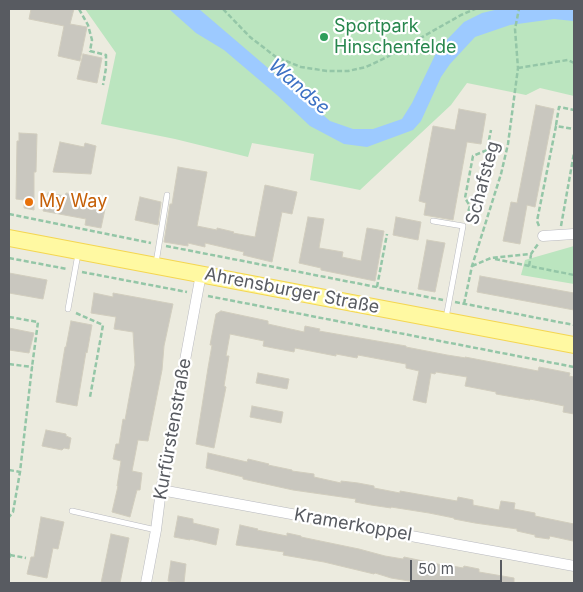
<!DOCTYPE html>
<html>
<head>
<meta charset="utf-8">
<style>
	body { margin:0 }
	#map { position:relative; width:583px; height:592px; overflow:hidden; background:#ecebdf; font-family:Inter,sans-serif }
	canvas { display:block }
	.frame { position:absolute; inset:0; border:10px solid #585b61; pointer-events:none }
	.scale { position:absolute; left:410px; top:560px; width:92px; height:22px; box-sizing:border-box; border:2px solid #585b61; border-top:0; padding-left:6px; font-size:15px; line-height:18px; white-space:nowrap; color:#585b61; -webkit-text-stroke:4px #fff; paint-order:stroke }
</style>
</head>
<body>
<div id="map">
<canvas width="583" height="592"></canvas>
<div class="frame"></div>
<div class="scale">50 m</div>
</div>
<script>
const c = document.querySelector('canvas').getContext('2d');
c.lineJoin = 'round';
function fill(path, color) {
  c.fillStyle = color;
  c.fill(path, 'evenodd');
}
function toPath(rows) {
  const path = new Path2D();
  for (const r of rows) {
    path.moveTo(r[0], r[1]);
    for (let i = 2; i < r.length; i += 2) path.lineTo(r[i], r[i + 1]);
  }
  return path;
}
function strokePath(path, color, width, dash) {
  c.strokeStyle = color;
  c.lineWidth = width;
  c.lineCap = dash ? 'butt' : 'round';
  c.setLineDash(dash || []);
  c.stroke(path);
}
function write(font, color, halo, rows, align = 'center') {
  c.font = font + ' Inter,sans-serif';
  c.lineWidth = 4.5;
  c.setLineDash([]);
  c.textBaseline = 'middle';
  c.strokeStyle = halo;
  c.fillStyle = color;
  for (const [text, x, y, turn = 0] of rows) {
    c.save();
    c.translate(x, y);
    c.rotate((+turn || 0) * Math.PI / 180);
    c.textAlign = isNaN(turn) ? turn : align;
    if (halo) c.strokeText(text, 0, 0);
    c.fillText(text, 0, 0);
    c.restore();
  }
}
const green = toPath([
	[85,9,574,9,574,96,540,88,526,95,467,83,451,105,360,190,310,180,314,154,252,143,248,157,175,139,101,124,116,53],
	[574,246,574,284,521,275,525,260]
]);
const water = toPath([
	[169,9,199,9,330,121,353,129,373,129,402,119,412,103,438,49,464,22,482,13,499,9,574,9,574,20,573,21,554,19,510,25,475,37,450,64,441,77,421,121,413,130,367,147,344,144,310,126,277,95,224,50,196,33]
]);
const building = toPath([
	[31,9,74,9,70,24,87,27,80,61,58,56,64,26,29,19,31,9],
	[83,54,102,58,97,83,77,79,83,54],
	[536,105,554,109,535,207,527,205,520,244,503,241,511,202,517,203,536,105],
	[459,109,486,114,481,144,467,142,453,220,424,215,426,203,419,201,433,126,455,130,459,109],
	[19,133,37,134,36,172,34,172,34,210,24,208,24,200,16,199,17,141,19,141,19,133],
	[60,142,84,147,85,143,96,146,91,174,53,172,60,142],
	[178,167,207,172,197,226,217,230,217,228,234,232,233,233,255,237,265,185,297,192,292,214,282,212,272,262,243,255,244,252,205,243,205,247,188,243,188,246,164,242,170,204,172,204,178,167],
	[48,193,65,196,66,193,75,194,73,203,105,209,101,228,85,225,86,219,43,211,48,193],
	[140,197,161,202,158,225,135,220,140,197],
	[308,217,324,219,319,248,343,252,342,257,361,261,367,228,384,231,375,281,321,270,321,268,299,263,308,217],
	[396,217,421,222,418,240,393,235,396,217],
	[427,240,445,243,435,292,418,289,427,240],
	[9,273,47,280,43,299,9,293,9,273],
	[480,276,574,293,574,310,477,292,480,276],
	[94,293,113,297,113,293,173,304,164,346,162,370,148,441,138,440,132,471,142,473,140,490,137,490,130,517,112,512,118,486,117,486,121,461,113,459,116,444,119,444,123,419,125,420,135,365,133,332,114,329,116,317,91,313,94,293],
	[221,311,268,321,268,324,304,332,305,326,320,329,319,331,406,346,406,347,447,355,466,358,465,357,538,371,539,367,570,373,569,376,574,377,574,414,563,412,564,406,530,399,530,400,496,394,496,392,465,386,467,377,436,372,435,374,431,373,426,403,413,400,419,371,406,368,406,364,358,355,357,358,336,354,336,356,295,348,294,352,263,346,264,341,230,334,226,356,229,356,224,386,226,387,214,448,196,444,208,368,212,345,210,345,216,314,221,311],
	[71,321,92,325,87,353,86,352,77,406,56,402,65,347,66,347,71,321],
	[9,328,34,333,29,353,9,350,9,328],
	[258,373,289,379,287,389,256,383,258,373],
	[252,406,283,412,281,423,250,417,252,406],
	[46,430,66,434,66,436,71,438,69,449,64,448,62,450,42,446,46,430],
	[208,453,247,462,248,459,269,464,268,465,292,470,292,471,314,474,314,477,341,483,341,481,358,483,374,486,374,488,400,493,400,491,457,501,458,497,473,500,473,505,499,510,501,501,515,503,514,509,535,513,535,516,574,524,573,541,550,536,549,539,535,537,535,535,517,531,517,529,475,523,454,519,454,518,429,513,391,507,391,508,371,505,355,502,356,499,293,490,243,479,243,477,206,468,208,453],
	[178,516,193,519,193,523,219,529,216,545,190,539,190,540,174,537,178,516],
	[41,517,64,522,58,549,53,548,47,578,27,574,31,557,34,557,41,517],
	[240,525,258,529,257,530,287,536,287,533,301,536,301,537,359,549,385,556,403,559,404,557,442,565,442,564,463,568,464,566,479,569,479,572,514,578,514,583,444,583,434,581,434,583,430,583,415,581,415,582,391,578,375,573,374,574,324,562,283,555,284,552,236,545,240,525],
	[111,534,129,538,120,583,101,583,111,534],
	[171,561,186,564,184,583,168,581,171,561]
]);
const path = toPath([
	[79,9,88,25,92,40,90,51,106,55,106,68,103,85],
	[223,9,250,37,276,57,301,67,327,71,348,71,366,67,387,57,461,15,475,9],
	[518,68,568,60,574,63],
	[556,125,559,107,574,110],
	[9,214,151,243],
	[466,218,470,206,465,198,473,156,487,150,491,130],
	[539,226,537,221,556,126,574,129],
	[561,226,574,153],
	[166,246,443,300],
	[9,258,67,269],
	[495,259,574,275],
	[472,266,491,258,531,254,538,244],
	[529,266,531,255],
	[82,272,187,292],
	[377,287,387,234],
	[208,296,574,367],
	[455,302,574,325],
	[464,304,472,266,501,174,508,144,518,68,515,29,519,9],
	[76,313,103,325,90,397],
	[9,317,38,322,32,367],
	[9,364,32,367,20,472,13,512,9,517],
	[9,470,20,472],
	[9,553,10,555,9,560],
	[10,555,26,558]
]);
const lane = toPath([
	[433,221,463,226,446,318],
	[156,263,167,195],
	[68,309,78,254],
	[72,511,156,530]
]);
const street = toPath([
	[543,236,574,234],
	[161,490,574,566],
	[146,583,156,530,161,490,201,274]
]);
const primary = toPath([
	[9,238,574,345]
]);
const markers = [
	[324,37,5,"#2e9e5b"],
	[29,202,5,"#e8710a"]
];
const leisureNames = [
	["Sportpark",334,27],
	["Hinschenfelde",334,48]
];
const streetNames = [
	["Schafsteg",483,183,-75],
	["Ahrensburger Straße",292,291,11],
	["Kurfürstenstraße",173,429,-80],
	["Kramerkoppel",353,525,10]
];
const foodNames = [
	["My Way",39,202]
];
const waterNames = [
	["Wandse",299,87,41]
];
fill(green, '#bbe5bf');
fill(water, '#9dcaff');
fill(building, '#c9c7bf');
strokePath(building, '#d1cdbe', 1);
strokePath(lane, '#b8b9bf', 6);
strokePath(street, '#b8b9bf', 11);
strokePath(primary, '#f4d651', 18);
strokePath(path, '#94c6a7', 2.5, [5, 2.5]);
strokePath(lane, '#fff', 5);
strokePath(street, '#fff', 10);
strokePath(primary, '#fff9a2', 16);
for (const [x, y, r, color] of markers) {
  const dot = new Path2D();
  dot.arc(x, y, r, 0, 2 * Math.PI);
  c.fillStyle = color;
  c.fill(dot);
  strokePath(dot, '#fff', 2);
}
write('18px', '#27864d', '#fff', leisureNames, 'left');
write('18px', '#585b61', '#fff', streetNames);
write('18px', '#c56008', '#fff', foodNames, 'left');
write('italic 19px', '#3d72c4', '#fff', waterNames);
</script>
</body>
</html>
